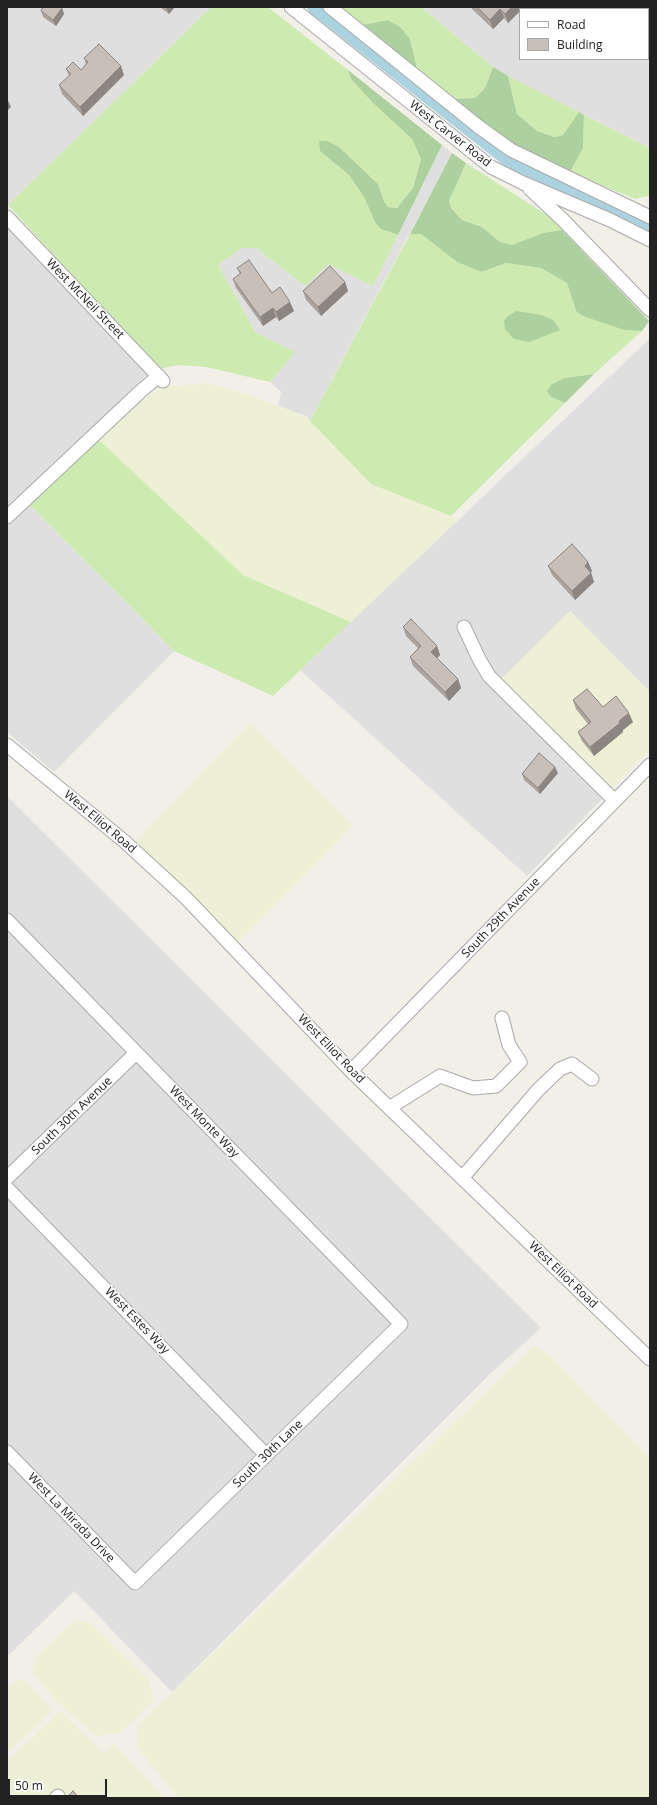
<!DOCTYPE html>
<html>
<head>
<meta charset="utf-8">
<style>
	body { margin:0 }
	#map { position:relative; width:657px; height:1805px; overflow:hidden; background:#f2efe9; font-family:"Open Sans",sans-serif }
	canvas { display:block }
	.frame { position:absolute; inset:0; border:8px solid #222; pointer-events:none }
	.legend { position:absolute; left:519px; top:8px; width:130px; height:52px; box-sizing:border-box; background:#fff; border:1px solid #a7a7a7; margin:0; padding:5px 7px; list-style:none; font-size:12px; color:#222 }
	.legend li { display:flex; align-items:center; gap:8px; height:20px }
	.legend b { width:20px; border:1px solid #a7a7a7 }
	.scale { position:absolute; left:8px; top:1779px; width:99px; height:18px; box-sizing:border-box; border:2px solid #222; border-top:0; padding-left:5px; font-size:12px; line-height:14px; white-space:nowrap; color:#222; -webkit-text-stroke:3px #fff; paint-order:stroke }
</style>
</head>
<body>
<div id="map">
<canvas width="657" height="1805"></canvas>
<div class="frame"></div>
<ul class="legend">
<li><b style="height:5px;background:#fff"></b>Road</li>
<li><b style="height:11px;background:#c7bfb8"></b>Building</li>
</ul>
<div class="scale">50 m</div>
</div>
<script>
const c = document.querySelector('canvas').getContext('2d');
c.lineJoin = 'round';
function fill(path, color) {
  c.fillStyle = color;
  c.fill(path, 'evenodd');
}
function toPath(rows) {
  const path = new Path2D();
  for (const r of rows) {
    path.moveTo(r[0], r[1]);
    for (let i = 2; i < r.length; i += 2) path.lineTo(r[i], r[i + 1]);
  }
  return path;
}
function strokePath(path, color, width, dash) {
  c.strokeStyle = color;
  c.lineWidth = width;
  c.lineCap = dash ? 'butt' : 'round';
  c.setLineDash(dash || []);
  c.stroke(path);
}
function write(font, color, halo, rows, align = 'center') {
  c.font = font + ' "Open Sans",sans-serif';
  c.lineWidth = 3;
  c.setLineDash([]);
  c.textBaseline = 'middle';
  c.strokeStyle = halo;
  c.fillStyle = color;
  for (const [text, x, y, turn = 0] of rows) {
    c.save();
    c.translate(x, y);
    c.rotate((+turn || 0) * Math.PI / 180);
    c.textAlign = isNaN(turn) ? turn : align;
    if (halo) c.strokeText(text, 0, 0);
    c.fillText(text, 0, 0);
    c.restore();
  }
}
const residential = toPath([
	[7,7,211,7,8,205],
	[421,7,650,7,650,148,499,72],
	[520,9,648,9,648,59,520,59],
	[442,145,452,153,310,421,306,416,278,406,281,392,270,382,294,352,256,333,218,265,242,248,256,248,305,286,328,263,373,286],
	[7,222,148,374,7,511],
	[650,338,650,692,570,611,610,791,527,876,300,670],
	[30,505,174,651,54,772,7,732,7,526],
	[7,796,541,1328,490,1374,172,1692,74,1591,7,1657]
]);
const farmland = toPath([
	[208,383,243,393,306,416,371,484,458,519,351,622,243,575,98,439,140,402,163,387],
	[570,611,650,692,650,750,610,791,500,680],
	[250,723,353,826,236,944,134,843],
	[535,1345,550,1356,650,1459,650,1798,179,1798,137,1748,137,1726],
	[75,1620,91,1623,148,1679,154,1700,132,1723,119,1733,97,1736,58,1703,32,1672,36,1657],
	[23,1679,53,1710,7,1753,7,1688,12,1683],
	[61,1711,104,1753,114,1743,164,1798,7,1798,7,1761]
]);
const grass = toPath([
	[211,7,268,7,348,70,351,79,373,103,412,139,421,159,413,188,397,208,388,207,384,201,378,184,339,147,320,151,349,175,364,197,375,222,381,229,398,235,373,286,328,264,305,286,256,248,242,248,218,265,256,333,295,352,270,382,206,367,179,365,158,369,8,205],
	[341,7,421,7,493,67,485,88,475,98,452,99,417,69,410,40,388,20,363,25],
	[508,76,579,112,563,135,554,137,537,131,517,114],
	[584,115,650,148,650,195,635,199,570,172,583,148],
	[466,163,553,219,562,230,543,233,512,245,500,242,482,227,462,220,451,208,449,201],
	[410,234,421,234,457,262,481,272,506,263,541,268,567,283,576,311,624,330,642,331,594,374,564,378,551,397,565,403,451,516,371,484,310,421],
	[98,439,243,575,351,622,273,696,174,651,30,505]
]);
const forest = toPath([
	[388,20,400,27,410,39,417,69,363,25],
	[493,67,508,76,517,114,537,131,554,137,563,135,579,112,584,115,583,148,570,172,514,145,491,130,452,99,475,98,485,88],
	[348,70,442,145,398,235,381,229,375,222,364,197,349,175,320,151,319,141,327,141,339,147,378,184,384,201,388,207,397,208,413,188,421,159,412,139,373,103,351,79],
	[452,153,466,163,449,201,451,208,462,220,482,227,500,242,512,245,543,233,562,230,649,321,642,331,624,330,583,316,576,311,567,283,541,268,506,263,481,272,457,262,421,234,410,234],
	[516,311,541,315,553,320,560,330,529,342,514,339,505,329,504,321,508,316],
	[594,374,565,403,551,397,547,391,551,385,564,378]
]);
const canal = toPath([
	[314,7,511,162,594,199,650,227]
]);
const minor = toPath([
	[291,7,491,167,523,183,610,220,650,240],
	[330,7,479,127,511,150,650,217],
	[634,9,636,7],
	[530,189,563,220,650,310],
	[7,217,163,381],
	[7,517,142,390,159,376],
	[464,627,479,659,489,676,615,801],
	[7,745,124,841,186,898,351,1071,650,1359],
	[7,920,401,1324,135,1583,7,1452],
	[351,1071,650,765],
	[389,1108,440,1076,473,1088,496,1086,520,1062,509,1045,502,1018],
	[7,1178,136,1053],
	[462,1178,538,1090,560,1069,572,1064,592,1079],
	[7,1188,266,1455],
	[56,1798,58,1796]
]);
const wall = toPath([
	[160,7,175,7,169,14],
	[472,7,518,7,520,11,508,23,504,18,493,29,472,9],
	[62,8,64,14,56,26,43,17,41,11],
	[84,58,124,75,83,116,62,94,59,85,69,76,66,69,81,70,86,64],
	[237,268,272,293,294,311,279,321,276,317,263,326,236,288,233,279,240,274],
	[345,282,348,291,321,316,306,300,303,291],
	[588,562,592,571,591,572,594,582,575,600,552,575,548,566],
	[403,627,437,646,440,655,437,658,458,679,461,688,449,701,413,666,410,657,418,648,406,636],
	[573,700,603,707,633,722,623,730,623,732,594,756,582,741,578,732,588,724,576,709],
	[555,767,558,773,540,794,524,780,522,774]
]);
const shadedWall = toPath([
	[166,7,175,7,169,14],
	[512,7,518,7,520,11,508,23,505,14],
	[62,8,64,14,56,26,53,20],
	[500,9,504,18,493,29,490,20],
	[121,66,124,75,83,116,80,107],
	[7,98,11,107,7,111],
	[345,282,348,291,321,316,318,307],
	[290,302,294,311,279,321,276,312],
	[273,308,276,317,263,326,260,317],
	[588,562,592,571,588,575,585,566],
	[591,573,594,582,575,600,572,591],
	[437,646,440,655,434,661,431,652],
	[458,679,461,688,449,701,445,692],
	[629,713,633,722,623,730,623,732,594,756,590,747],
	[555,767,558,773,540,794,538,788]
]);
const building = toPath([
	[43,7,60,7,62,8,53,20,41,11,43,7],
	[477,7,512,7,505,14,500,9,490,20,477,7],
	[99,44,121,66,80,107,59,85,71,74,66,69,73,62,81,70,88,62,84,58,99,44],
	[249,260,272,293,280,287,290,302,276,312,273,308,260,317,233,279,241,273,237,268,249,260],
	[330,266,345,282,318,307,303,291,330,266],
	[572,544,588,562,585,566,591,573,572,591,548,566,572,544],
	[411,619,437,646,431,652,458,679,445,692,410,657,421,646,403,627,411,619],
	[587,689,603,707,616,696,629,713,619,721,620,723,590,747,578,732,591,722,573,700,587,689],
	[539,753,555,767,538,788,522,774,539,753],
	[73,1791,79,1798,66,1798,73,1791]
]);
const streetNames = [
	["West Carver Road",450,134,38],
	["West McNeil Street",85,299,46],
	["West Elliot Road",100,822,40],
	["South 29th Avenue",501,918,-46],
	["West Elliot Road",331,1049,46],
	["South 30th Avenue",72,1116,-44],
	["West Monte Way",204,1122,46],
	["West Elliot Road",563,1275,44],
	["West Estes Way",137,1321,46],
	["South 30th Lane",268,1454,-44],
	["West La Mirada Drive",71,1518,46]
];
fill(residential, '#e0dfdf');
fill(farmland, '#eef0d5');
fill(grass, '#cdebb0');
fill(forest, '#add19e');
strokePath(canal, '#aad3df', 14);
strokePath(minor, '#a9a9a9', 15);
strokePath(minor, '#fff', 13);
fill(wall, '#aba49e');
fill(shadedWall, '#8b8681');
fill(building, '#c7bfb8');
strokePath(building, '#8b8681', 1);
write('12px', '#222', '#fff', streetNames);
</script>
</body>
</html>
